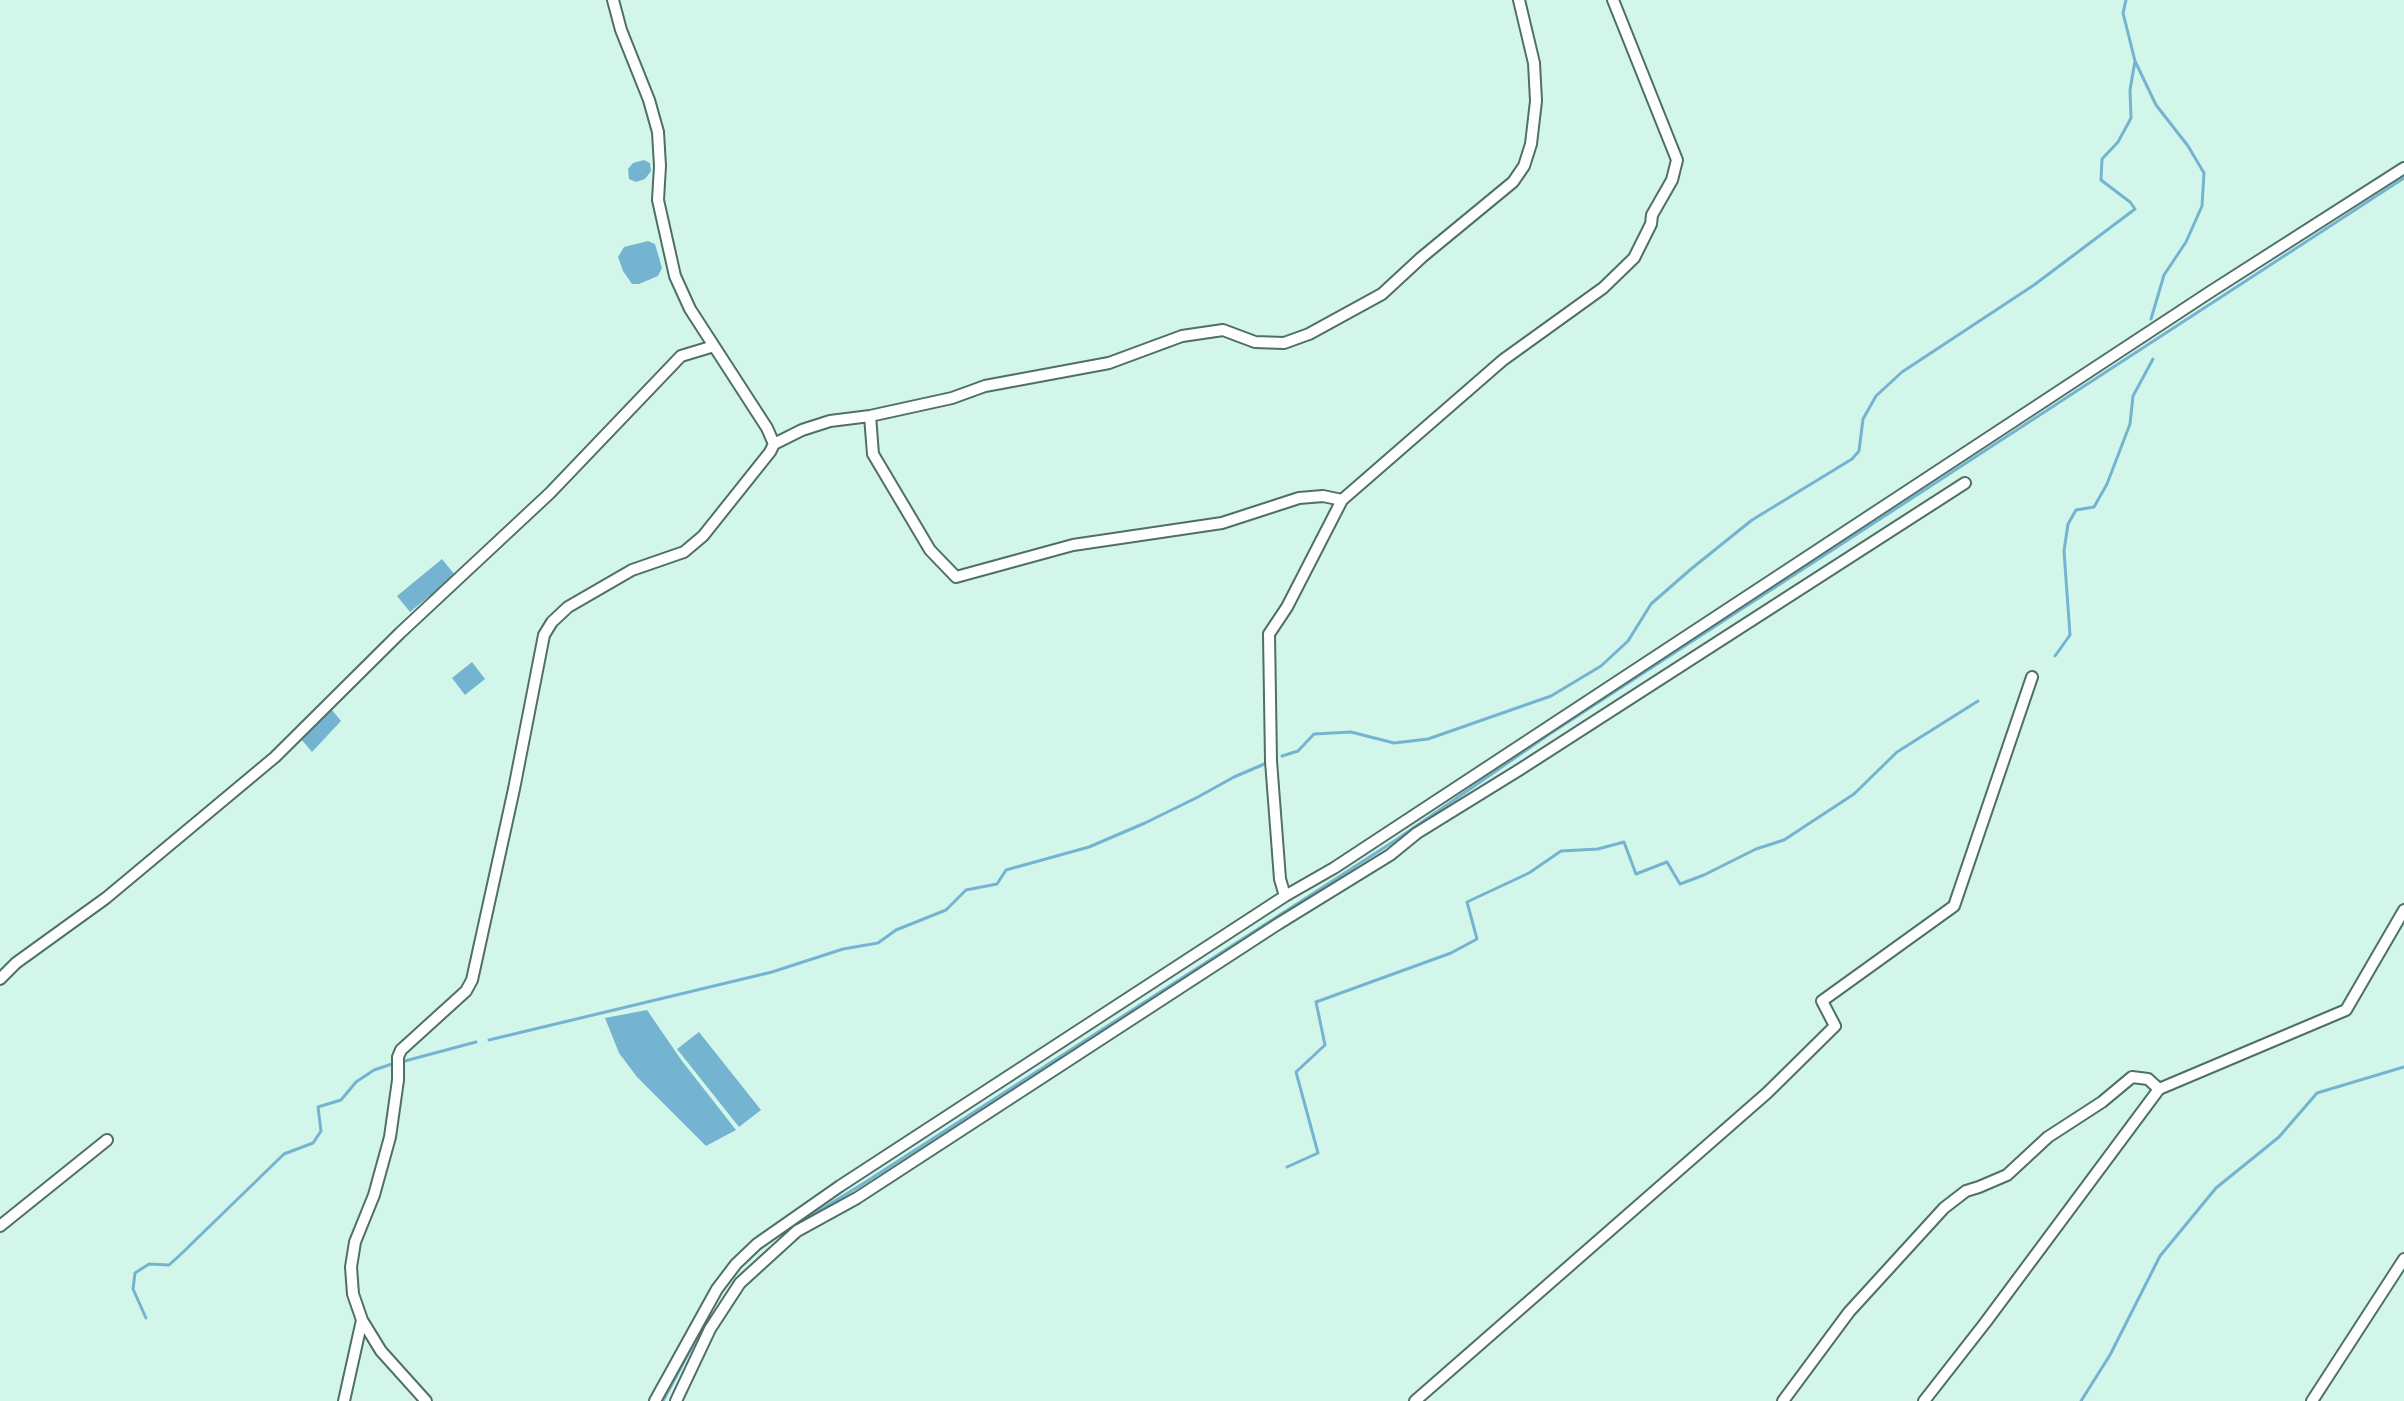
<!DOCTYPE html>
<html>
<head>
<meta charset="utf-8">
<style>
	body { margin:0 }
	canvas { display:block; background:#d3f6eb }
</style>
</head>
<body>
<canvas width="2404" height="1401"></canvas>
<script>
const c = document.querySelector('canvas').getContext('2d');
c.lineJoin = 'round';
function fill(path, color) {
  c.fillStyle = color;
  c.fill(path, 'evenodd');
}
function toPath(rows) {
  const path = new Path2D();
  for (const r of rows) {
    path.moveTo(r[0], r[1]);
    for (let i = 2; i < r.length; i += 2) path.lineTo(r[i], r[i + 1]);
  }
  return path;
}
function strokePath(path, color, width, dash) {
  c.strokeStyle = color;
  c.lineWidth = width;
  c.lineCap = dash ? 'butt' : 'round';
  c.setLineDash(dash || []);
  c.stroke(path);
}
const water = toPath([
	[644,160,650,163,651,171,645,179,636,182,629,179,628,169,633,163],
	[648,241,655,244,662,268,658,276,639,284,632,284,623,271,618,257,624,247],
	[442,559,455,575,410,612,397,596],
	[472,662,485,679,465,695,452,678],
	[332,710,341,721,312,752,301,739],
	[647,1010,682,1061,736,1130,706,1146,637,1077,619,1053,605,1018],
	[699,1032,761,1110,739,1127,677,1049]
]);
const stream = toPath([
	[2126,0,2123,13,2135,61,2156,105,2188,146,2204,173,2202,206,2186,242,2164,275,2151,319],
	[2055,656,2070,635,2064,551,2068,524,2076,510,2094,507,2107,484,2130,424,2133,396,2153,359],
	[1282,756,1298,751,1314,734,1351,732,1394,743,1428,739,1551,696,1601,666,1628,641,1651,604,1691,569,1752,520,1852,459,1859,451,1863,419,1876,396,1902,372,2034,285,2135,209,2130,202,2101,180,2102,159,2118,142,2131,118,2130,90,2135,61],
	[489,1040,772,972,843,949,878,943,896,930,946,910,966,890,997,884,1006,870,1089,847,1145,823,1198,797,1234,777,1269,762],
	[401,1062,476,1042],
	[1287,1167,1318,1153,1296,1072,1325,1045,1316,1002,1451,953,1477,939,1467,902,1529,873,1561,851,1598,849,1624,842,1636,874,1667,862,1680,884,1704,875,1756,849,1784,840,1854,794,1897,752,1978,701],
	[774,1238,861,1185,1396,840,1548,735,2404,178],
	[146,1318,133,1289,135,1273,149,1264,169,1265,179,1256,284,1154,313,1143,321,1131,318,1107,341,1100,356,1082,374,1070,395,1063],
	[663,1401,703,1326],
	[2081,1401,2110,1355,2160,1256,2216,1188,2279,1137,2317,1093,2404,1067]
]);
const minor = toPath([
	[870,416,873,454,930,550,956,577,1073,545,1222,523,1299,498,1323,496,1342,500],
	[774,444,802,430,830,421,870,416,952,398,985,386,1109,363,1182,336,1223,330,1255,342,1284,343,1309,334,1382,294,1422,257,1513,182,1524,166,1531,144,1536,101,1534,63,1519,0],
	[1285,896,1280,879,1271,761,1269,634,1287,607,1342,500,1503,360,1603,288,1634,258,1651,224,1652,215,1672,180,1677,160,1613,0],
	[0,979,16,963,106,898,275,757,400,633,550,493,681,356,714,346],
	[0,1226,107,1140],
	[344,1401,362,1320],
	[426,1401,381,1351,362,1320,353,1294,351,1267,355,1242,374,1195,390,1137,398,1080,398,1057,401,1050,466,991,472,980,514,789,544,635,552,622,568,607,632,570,684,552,703,536,770,452,774,444,767,428,690,309,675,276,658,200,660,166,658,132,649,100,621,30,613,0],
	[655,1401,717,1289,736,1264,757,1244,840,1186,1285,896,1334,868,2210,292,2404,168],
	[676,1401,710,1329,740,1283,797,1231,857,1198,1278,924,1390,855,1417,833,1519,770,1965,483],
	[1415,1401,1767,1093,1835,1026,1822,1001,1954,906,2032,677],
	[1783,1401,1849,1312,1944,1208,1966,1191,1979,1187,2007,1175,2048,1137,2102,1102,2132,1077,2148,1079,2159,1089],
	[1924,1401,1985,1323,2159,1089,2346,1010,2404,910],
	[2312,1401,2404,1259]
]);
fill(water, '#75b4d1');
strokePath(stream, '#75b4d1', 3);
strokePath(minor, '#506f66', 14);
strokePath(minor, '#fff', 10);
</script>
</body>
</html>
